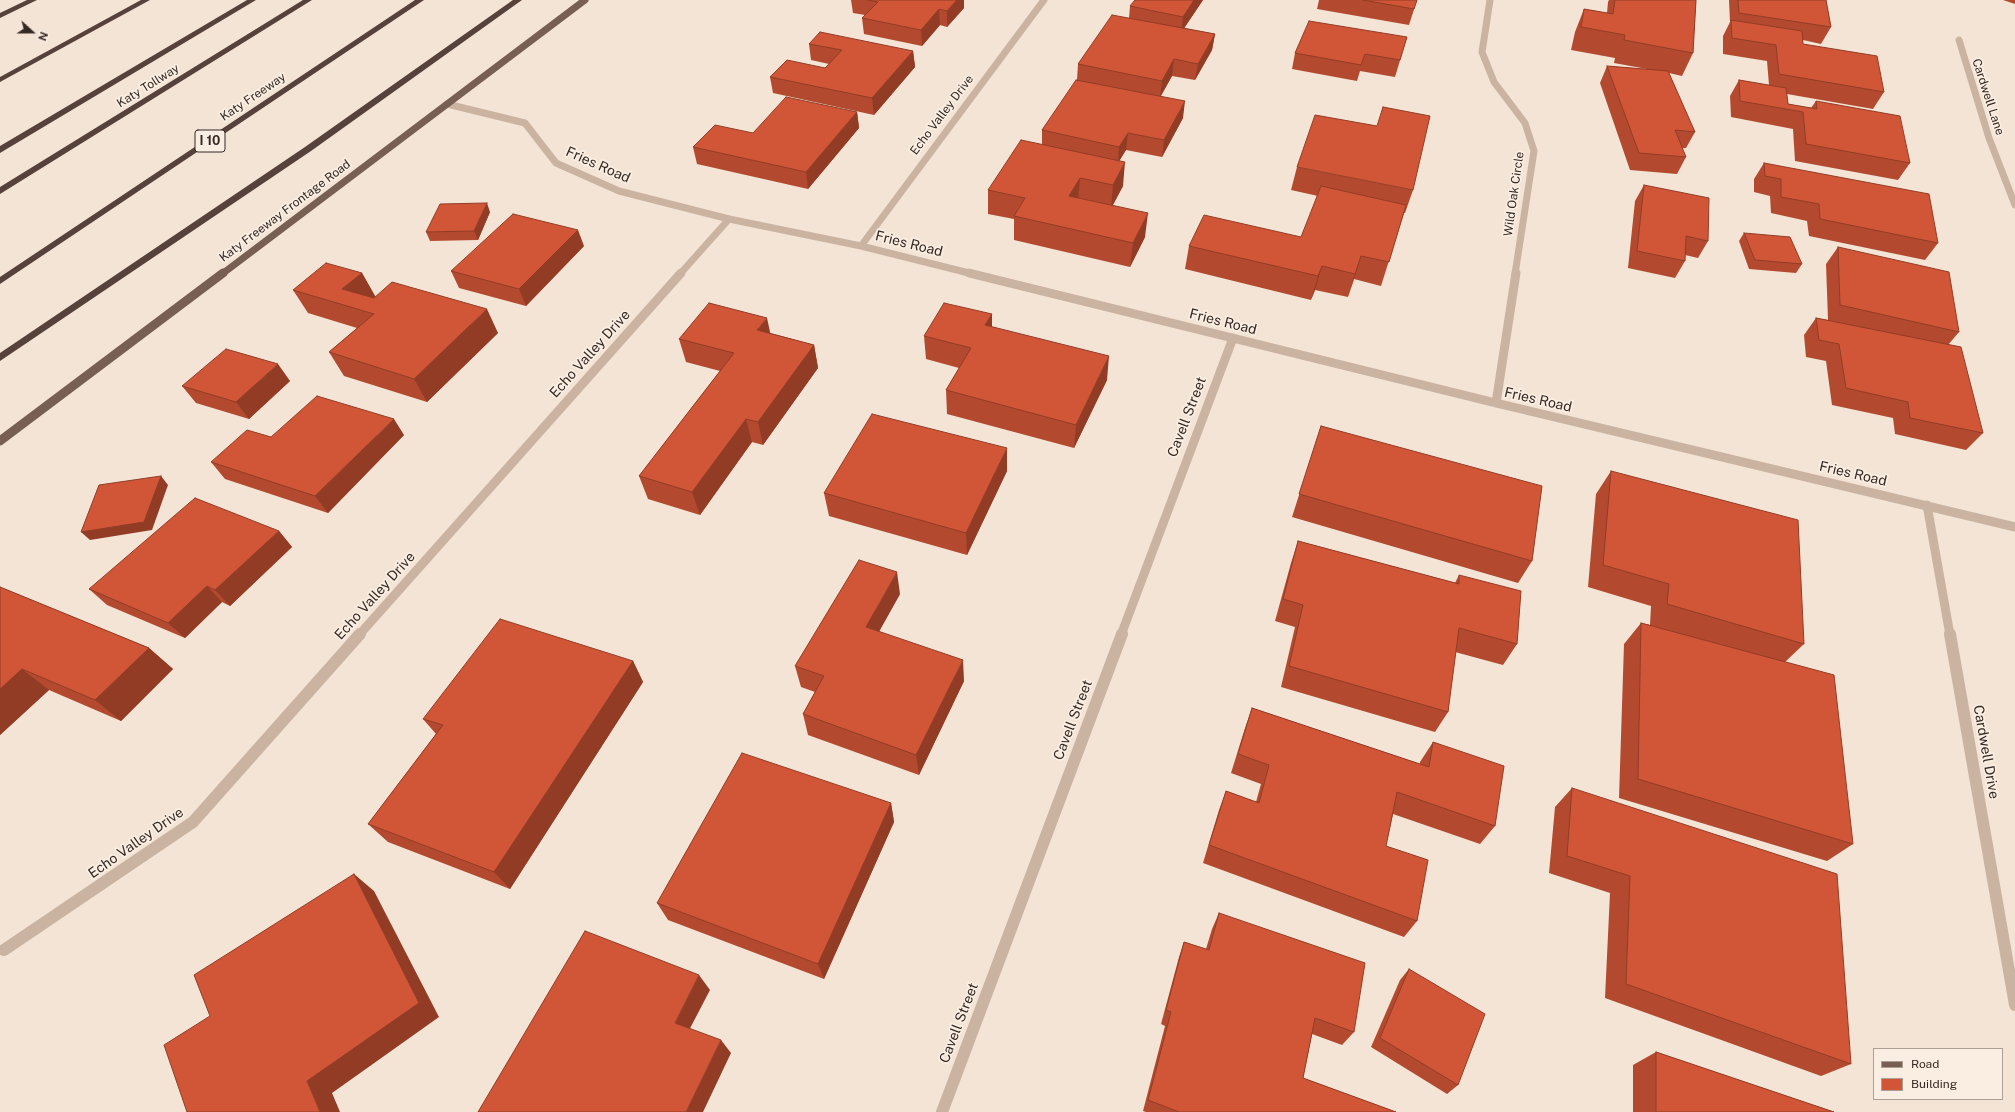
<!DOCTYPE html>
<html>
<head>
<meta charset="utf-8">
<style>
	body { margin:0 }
	#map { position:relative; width:2015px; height:1112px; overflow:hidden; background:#f3e4d6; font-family:"Public Sans",sans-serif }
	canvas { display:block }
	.legend { position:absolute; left:1873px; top:1048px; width:130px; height:52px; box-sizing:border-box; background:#faeee2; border:1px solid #ab9f96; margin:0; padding:5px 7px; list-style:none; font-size:12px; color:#352924 }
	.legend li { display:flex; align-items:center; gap:8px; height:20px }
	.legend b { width:20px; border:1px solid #ab9f96 }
	.north { position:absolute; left:12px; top:12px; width:40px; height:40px; -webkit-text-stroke:3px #faeee2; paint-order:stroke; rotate:111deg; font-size:11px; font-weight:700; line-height:16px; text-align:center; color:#352924 }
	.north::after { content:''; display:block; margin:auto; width:14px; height:18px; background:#352924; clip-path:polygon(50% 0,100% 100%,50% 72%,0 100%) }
</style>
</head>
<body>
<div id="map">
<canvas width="2015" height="1112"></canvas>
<ul class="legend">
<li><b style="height:5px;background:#785f54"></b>Road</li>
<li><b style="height:11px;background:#d05637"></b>Building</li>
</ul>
<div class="north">N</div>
</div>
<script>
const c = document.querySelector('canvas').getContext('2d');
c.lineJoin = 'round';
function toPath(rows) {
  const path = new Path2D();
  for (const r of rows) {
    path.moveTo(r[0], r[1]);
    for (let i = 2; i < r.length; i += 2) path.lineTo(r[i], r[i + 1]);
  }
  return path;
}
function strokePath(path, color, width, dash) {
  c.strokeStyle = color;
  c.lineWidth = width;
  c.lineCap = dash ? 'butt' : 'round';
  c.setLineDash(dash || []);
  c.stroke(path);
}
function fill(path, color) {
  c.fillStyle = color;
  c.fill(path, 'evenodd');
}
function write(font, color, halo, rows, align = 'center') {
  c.font = font + ' "Public Sans",sans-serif';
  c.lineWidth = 3.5;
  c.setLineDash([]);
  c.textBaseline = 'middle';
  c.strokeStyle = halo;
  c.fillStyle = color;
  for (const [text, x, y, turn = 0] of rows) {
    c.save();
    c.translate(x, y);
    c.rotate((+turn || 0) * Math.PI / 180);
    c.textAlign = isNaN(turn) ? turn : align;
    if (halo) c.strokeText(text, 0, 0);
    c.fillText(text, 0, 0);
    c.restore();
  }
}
const minorFar2 = toPath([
	[1490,0,1482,52,1494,82,1525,123,1534,151,1515,274],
	[1959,40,1989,138,2015,205],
	[447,104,525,123,556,163,619,191,729,219,861,246,973,274],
	[861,246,1044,0],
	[680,274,729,219]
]);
const minorFar1 = toPath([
	[969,273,1496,403,2015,527],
	[1496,403,1516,273],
	[1927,505,1950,635],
	[359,635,681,273],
	[1121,635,1233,338]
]);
const minor = toPath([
	[1950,634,2015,1005],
	[4,950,193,822,360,634],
	[942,1112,1122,634]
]);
const majorFar1 = toPath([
	[222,274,585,0]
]);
const major = toPath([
	[0,441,223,273]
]);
const highway = toPath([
	[27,0,37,0,0,18,0,13,27,0],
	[141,0,150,0,0,82,0,77,141,0],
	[247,0,256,0,0,153,0,146,247,0],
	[303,0,312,0,0,194,0,187,303,0],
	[415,0,424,0,0,284,0,277,415,0],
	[513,0,522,0,311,151,0,361,0,353,305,147,513,0]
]);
const wall = toPath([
	[851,0,964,0,964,8,947,27,940,25,922,46,864,34,862,18,865,15,853,13],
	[1135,0,1203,0,1184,28,1215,34,1212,50,1195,80,1172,76,1161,96,1183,118,1162,157,1126,150,1119,161,1123,186,1113,205,1145,237,1130,267,1014,240,1014,219,988,214,988,190,1042,145,1042,130,1077,80,1078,64,1129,18,1130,6],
	[1319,0,1417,0,1409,25,1317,9],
	[1609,0,1696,0,1693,53,1682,76,1669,73,1695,132,1686,148,1682,148,1686,157,1677,174,1630,170,1600,83,1607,66,1647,69,1614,63,1615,58,1571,50,1575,32,1584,9,1607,13,1608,2],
	[1729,0,1826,0,1831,27,1821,44,1803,40,1803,44,1884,92,1873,109,1787,94,1788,104,1811,108,1816,101,1910,163,1898,180,1795,161,1793,129,1731,117,1730,96,1739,80,1769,85,1767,61,1723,54,1723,36,1730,22],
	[2003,0,2015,0,2015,4],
	[1407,37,1395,77,1360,71,1357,81,1292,69,1295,53],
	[809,44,913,51,915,67,874,115,773,93,770,77,825,68,829,64,811,60],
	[857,112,859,128,808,189,697,164,693,147,753,133],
	[1764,163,1938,243,1925,260,1809,236,1807,221,1771,213,1770,196,1754,192,1754,179],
	[1297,167,1413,190,1405,213,1404,213,1381,286,1354,279,1348,297,1315,290,1311,300,1185,269,1189,246,1301,237,1318,196,1291,190],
	[1644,185,1708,241,1698,258,1685,255,1685,261,1675,278,1628,268,1635,201],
	[490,212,478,240,430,241,426,232],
	[1744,233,1802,264,1796,273,1749,269,1739,241],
	[584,246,526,306,459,288,451,271],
	[1838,247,1959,332,1948,345,1983,433,1966,450,1895,434,1893,418,1832,405,1826,361,1806,357,1804,335,1816,318,1828,320,1826,264],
	[362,273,375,296,498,333,427,402,344,376,329,352,357,328,308,313,293,290],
	[992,314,992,327,1107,380,1074,448,947,414,946,390,959,368,926,359,924,336],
	[770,333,814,345,818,368,763,445,752,442,700,515,648,499,639,476,720,371,686,362,679,339],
	[290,381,249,419,196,403,182,386],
	[1321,426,1532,561,1518,583,1292,517],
	[404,435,328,513,225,479,211,462,271,437],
	[1007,471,967,555,829,516,824,493],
	[1611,471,1804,644,1785,662,1853,844,1827,861,1619,798,1624,644,1641,623,1650,625,1651,606,1588,587,1596,494],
	[279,531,292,547,230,606,222,602,185,638,107,605,89,589],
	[1298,541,1455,583,1459,575,1517,644,1503,665,1455,652,1448,712,1435,732,1281,687,1295,627,1275,621,1291,563],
	[0,587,149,648,173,669,121,721,49,690,0,735],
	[900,594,879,631,964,681,919,775,808,735,803,714,815,692,801,687,795,666],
	[633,661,643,682,510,889,388,842,368,824,436,734,423,719],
	[1252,708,1420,764,1420,762,1433,742,1495,826,1480,844,1393,814,1386,846,1417,921,1404,937,1203,863,1219,810,1226,791,1256,802,1261,784,1231,773,1245,728],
	[1572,788,1851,1064,1821,1076,1605,998,1610,893,1549,873,1555,807],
	[891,803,894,822,824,979,668,920,657,903],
	[1219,913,1354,1032,1342,1045,1312,1034,1303,1078,1396,1112,1146,1112,1143,1111,1165,1026,1161,1024,1179,957,1184,942,1206,949,1212,929],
	[1409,969,1458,1085,1447,1094,1371,1047,1400,980],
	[1656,1052,1834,1112,1633,1112,1633,1065]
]);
const shadedWall = toPath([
	[957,0,964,0,964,8,947,27,947,11],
	[1194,0,1203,0,1181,33,1183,17],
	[939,9,940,25,922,46,921,30],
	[1215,34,1212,50,1195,80,1198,64],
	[913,51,915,67,874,115,872,98],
	[1174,59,1172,76,1160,97,1162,81],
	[1185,101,1183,118,1162,157,1164,140],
	[857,112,859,128,808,189,806,172],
	[1128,133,1126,150,1118,163,1119,147],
	[1125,162,1123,186,1111,208,1113,185],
	[1080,178,1078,201,1069,196],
	[487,203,490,212,478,240,474,231],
	[1148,213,1145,237,1130,267,1133,243],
	[578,230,584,246,526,306,519,289],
	[1361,256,1354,279,1348,297,1355,274],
	[1322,266,1315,290,1311,300,1318,276],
	[362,273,375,296,360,309,342,289],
	[487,309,498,333,427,402,414,379],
	[992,314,992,338,985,325],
	[767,318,772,341,757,330],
	[814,345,818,368,763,445,758,422],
	[1109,356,1107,380,1074,448,1076,425],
	[278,364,290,381,249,419,236,402],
	[394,419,404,435,328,513,315,496],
	[746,419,752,442,700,515,692,492],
	[1007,448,1007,471,967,555,966,533],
	[161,476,168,485,152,530,90,540,81,532],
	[279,531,292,547,230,606,215,590],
	[897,572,900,594,870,648,866,627],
	[207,586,222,602,185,638,168,623],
	[149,648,173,669,121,721,95,700],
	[963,660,964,681,919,775,916,755],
	[633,661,643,682,510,889,494,872],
	[22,669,49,690,0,735,0,689],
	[891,803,894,822,824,979,818,964],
	[354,874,374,891,439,1017,332,1093,340,1112,320,1112,307,1081],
	[699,975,710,990,686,1036,675,1023],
	[721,1040,731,1053,703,1112,686,1112]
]);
const building = toPath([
	[868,0,957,0,947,11,939,9,921,30,862,18,878,2,868,0],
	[1135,0,1194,0,1183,17,1130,6,1135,0],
	[1363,0,1417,0,1414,9,1363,0],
	[1615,0,1696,0,1693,53,1624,40,1625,35,1581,27,1584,9,1613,14,1615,0],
	[1738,0,1826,0,1831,27,1739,13,1738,0],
	[1112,15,1215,34,1198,64,1174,59,1162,81,1078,64,1112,15],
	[1731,20,1802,31,1803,44,1877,56,1884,92,1779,74,1776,45,1732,38,1731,20],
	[1309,21,1407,37,1400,60,1365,54,1361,65,1295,53,1309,21],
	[820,32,913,51,872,98,770,77,787,60,825,68,842,50,809,44,820,32],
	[1607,66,1668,71,1695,132,1675,130,1686,157,1639,153,1607,66],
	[1076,80,1185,101,1164,140,1128,133,1119,147,1042,130,1076,80],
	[1739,80,1786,88,1788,104,1817,109,1816,101,1900,116,1910,163,1806,144,1803,112,1740,101,1739,80],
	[786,97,857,112,806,172,693,147,715,125,753,133,786,97],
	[1383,107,1430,116,1413,190,1297,167,1315,115,1377,126,1383,107],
	[1021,140,1125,162,1113,185,1080,178,1069,196,1148,213,1133,243,1014,216,1025,198,988,190,1021,140],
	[1764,163,1929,194,1938,243,1820,219,1819,204,1781,197,1781,179,1765,176,1764,163],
	[1644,185,1709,198,1708,241,1686,236,1685,261,1637,251,1644,185],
	[1321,186,1406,205,1389,262,1361,256,1355,274,1322,266,1318,276,1189,246,1204,215,1301,237,1321,186],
	[487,203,474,231,426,232,440,204,487,203],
	[513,214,578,230,519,289,451,271,513,214],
	[1744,233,1790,237,1802,264,1755,260,1744,233],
	[1838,247,1949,272,1959,332,1840,305,1838,247],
	[326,263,362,273,342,289,374,298,392,282,487,309,414,379,329,352,374,314,293,290,326,263],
	[709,303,767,318,757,330,814,345,758,422,746,419,692,492,639,476,734,353,679,339,709,303],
	[944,303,992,314,985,325,1109,356,1076,425,946,390,971,348,924,336,944,303],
	[1816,318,1961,347,1983,433,1910,418,1908,402,1846,388,1839,344,1819,340,1816,318],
	[226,349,278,364,236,402,182,386,226,349],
	[317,396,394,419,315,496,211,462,247,430,271,437,317,396],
	[872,414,1007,448,966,533,824,493,872,414],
	[1321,426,1542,486,1532,561,1299,494,1321,426],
	[1611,471,1798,520,1804,644,1667,604,1669,584,1603,565,1611,471],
	[161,476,144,522,81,532,99,485,161,476],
	[195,498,279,531,215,590,207,586,168,623,89,589,195,498],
	[1298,541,1459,584,1459,575,1521,591,1517,644,1459,628,1448,712,1289,666,1303,605,1283,599,1298,541],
	[859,560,897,572,866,627,963,660,916,755,803,714,824,676,795,666,859,560],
	[0,587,149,648,95,700,22,669,0,689,0,587],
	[500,619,633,661,494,872,368,824,443,725,423,719,500,619],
	[1641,623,1834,675,1853,844,1638,779,1641,623],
	[1252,708,1429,767,1433,742,1504,766,1495,826,1397,792,1386,846,1428,860,1417,921,1209,845,1226,791,1259,803,1269,765,1238,754,1252,708],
	[742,753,891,803,818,964,657,903,742,753],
	[1572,788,1837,874,1851,1064,1626,984,1630,876,1567,856,1572,788],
	[354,874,419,1003,307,1081,320,1112,187,1112,164,1045,210,1016,194,975,354,874],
	[1219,913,1365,963,1354,1032,1315,1018,1303,1078,1396,1112,1179,1112,1148,1100,1171,1012,1166,1010,1184,942,1209,950,1219,913],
	[585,931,699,975,675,1023,721,1040,686,1112,478,1112,585,931],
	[1409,969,1485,1014,1458,1085,1380,1038,1409,969],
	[1656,1052,1834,1112,1656,1112,1656,1052]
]);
const farStreetnames = [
	["Katy Tollway",148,86,-32],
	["Katy Freeway",253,97,-34],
	["Cardwell Lane",1988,97,72],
	["Echo Valley Drive",942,115,-53],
	["Wild Oak Circle",1514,194,-82],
	["Katy Freeway Frontage Road",285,211,-37]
];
const shields = [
	[210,141,30]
];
const shieldNames = [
	["I 10",210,141]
];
const streetNames = [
	["Fries Road",598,165,24],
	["Fries Road",909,244,14],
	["Fries Road",1223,322,14],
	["Echo Valley Drive",590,354,-48],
	["Fries Road",1538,400,13],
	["Cavell Street",1187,417,-69],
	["Fries Road",1853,474,13],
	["Echo Valley Drive",375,596,-48],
	["Cavell Street",1073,720,-69],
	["Cardwell Drive",1986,752,80],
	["Echo Valley Drive",136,843,-35],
	["Cavell Street",959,1023,-69]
];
strokePath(minorFar2, '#cbb3a1', 7);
strokePath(minorFar1, '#cbb3a1', 9);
strokePath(minor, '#cbb3a1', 12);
strokePath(majorFar1, '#785f54', 7);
strokePath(major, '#785f54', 9);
fill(highway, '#56423b');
fill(wall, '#b34a2f');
fill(shadedWall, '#923c26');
fill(building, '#d05637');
strokePath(building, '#923c26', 1);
write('12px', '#352924', '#faeee2', farStreetnames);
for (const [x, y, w] of shields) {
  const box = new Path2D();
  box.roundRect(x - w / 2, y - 11, w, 22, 3);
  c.fillStyle = '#faeee2';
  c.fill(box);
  strokePath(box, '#352924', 1);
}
write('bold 13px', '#352924', null, shieldNames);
write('14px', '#352924', '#faeee2', streetNames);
</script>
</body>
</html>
